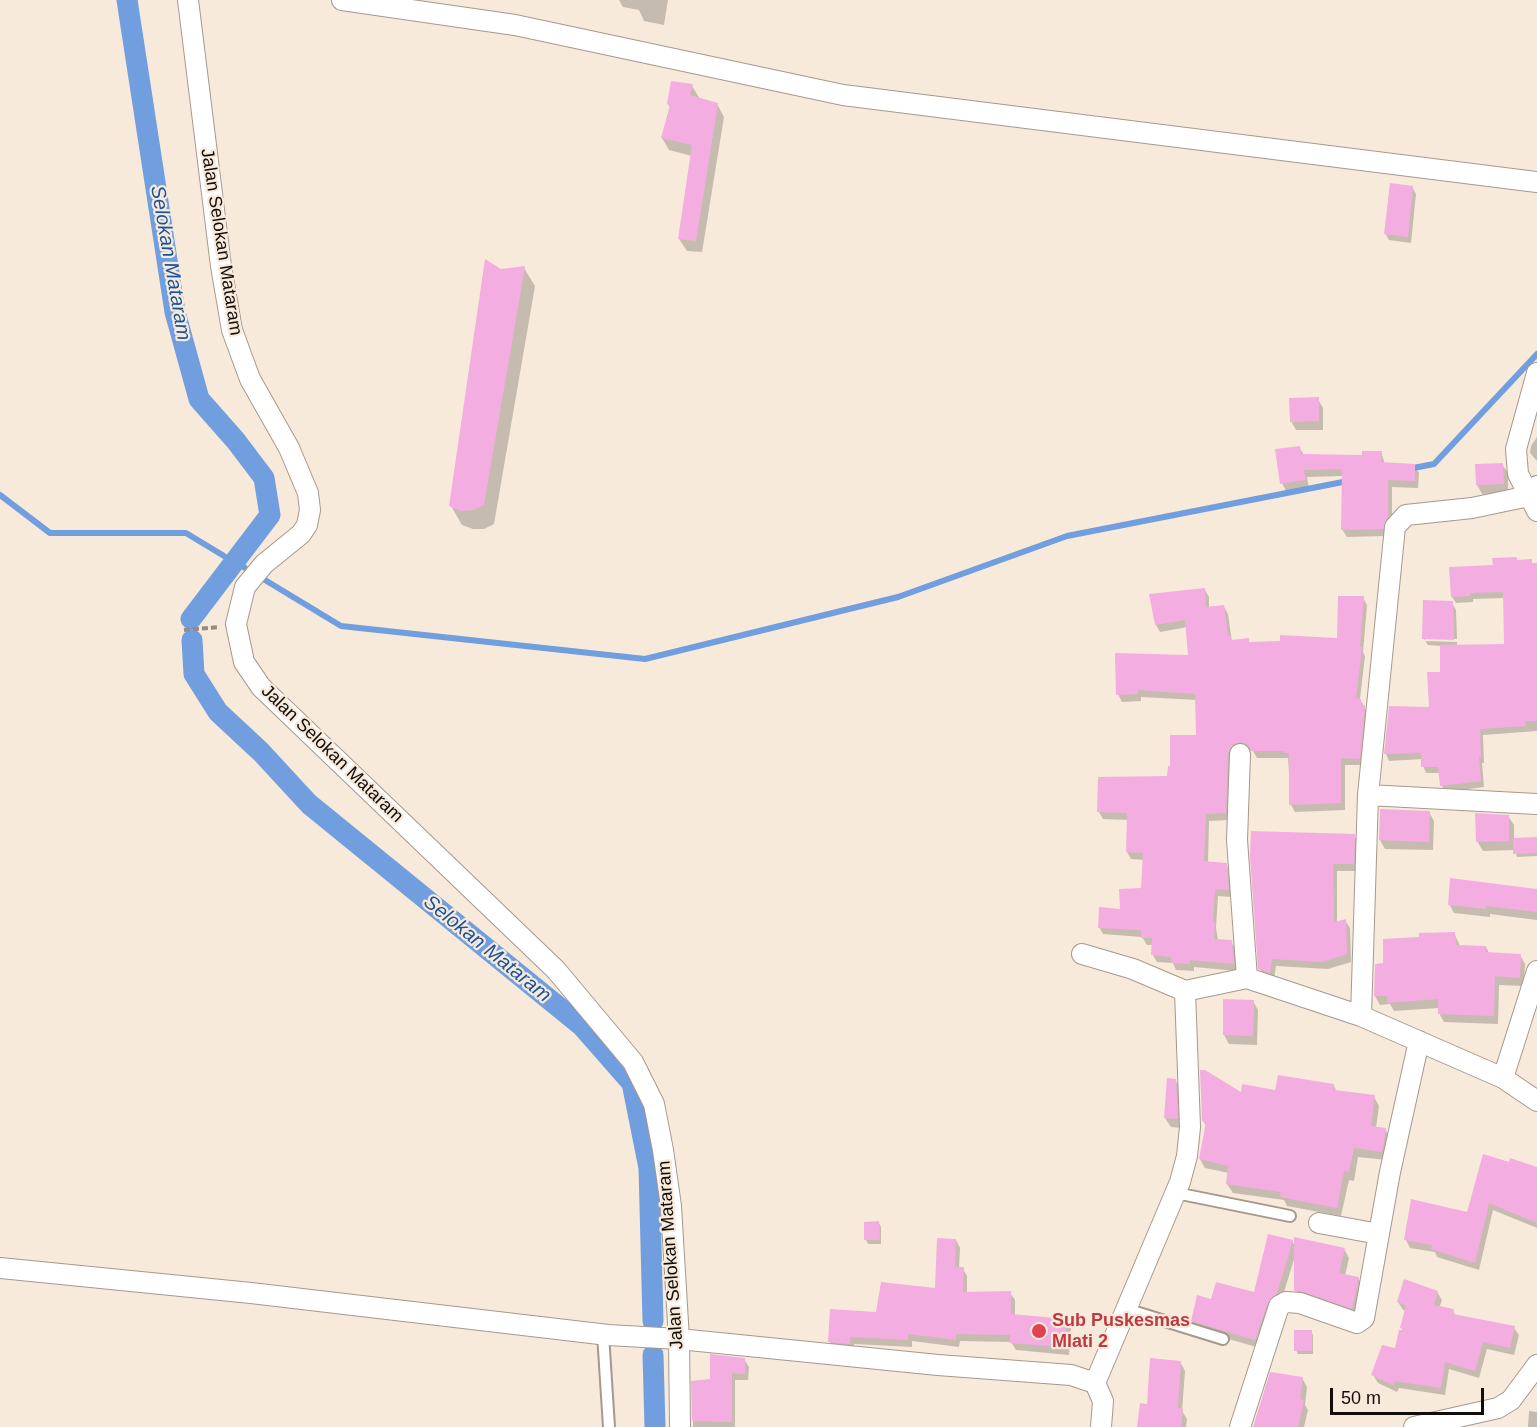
<!DOCTYPE html>
<html>
<head>
<meta charset="utf-8">
<style>
	body { margin:0 }
	#map { position:relative; width:1537px; height:1427px; overflow:hidden; background:#f8eadb; font-family:Helvetica,sans-serif }
	canvas { display:block }
	.scale { position:absolute; left:1330px; top:1388px; width:154px; height:27px; box-sizing:border-box; border:3px solid #120d09; border-top:0; padding-left:8px; font-size:18px; line-height:21px; white-space:nowrap; color:#120d09; -webkit-text-stroke:4px #f8eadb; paint-order:stroke }
</style>
</head>
<body>
<div id="map">
<canvas width="1537" height="1427"></canvas>
<div class="scale">50 m</div>
</div>
<script>
const c = document.querySelector('canvas').getContext('2d');
c.lineJoin = 'round';
function fill(path, color) {
  c.fillStyle = color;
  c.fill(path, 'evenodd');
}
function toPath(rows) {
  const path = new Path2D();
  for (const r of rows) {
    path.moveTo(r[0], r[1]);
    for (let i = 2; i < r.length; i += 2) path.lineTo(r[i], r[i + 1]);
  }
  return path;
}
function strokePath(path, color, width, dash) {
  c.strokeStyle = color;
  c.lineWidth = width;
  c.lineCap = dash ? 'butt' : 'round';
  c.setLineDash(dash || []);
  c.stroke(path);
}
function write(font, color, halo, rows, align = 'center') {
  c.font = font + ' Helvetica,sans-serif';
  c.lineWidth = 4.5;
  c.setLineDash([]);
  c.textBaseline = 'middle';
  c.strokeStyle = halo;
  c.fillStyle = color;
  for (const [text, x, y, turn = 0] of rows) {
    c.save();
    c.translate(x, y);
    c.rotate((+turn || 0) * Math.PI / 180);
    c.textAlign = isNaN(turn) ? turn : align;
    if (halo) c.strokeText(text, 0, 0);
    c.fillText(text, 0, 0);
    c.restore();
  }
}
const shadow = toPath([
	[619,0,668,0,664,25,644,21,639,10,623,7],
	[692,86,700,99,717,104,724,117,702,252,687,251,679,239,692,156,669,150,662,138,671,109,668,104],
	[1412,187,1416,194,1411,243,1389,240,1385,233],
	[524,268,535,286,494,524,484,529,473,529,462,525,451,506,500,271],
	[1318,399,1323,408,1323,430,1296,430,1291,421],
	[1537,437,1537,461,1530,453,1531,446],
	[1299,447,1304,455,1364,457,1381,452,1385,464,1414,465,1419,473,1418,488,1392,487,1392,525,1387,536,1347,537,1342,529,1343,476,1307,477,1309,488,1286,491,1282,483],
	[1502,464,1508,473,1508,493,1482,494,1477,485],
	[1531,560,1533,565,1537,565,1537,731,1483,735,1484,763,1482,763,1484,787,1446,792,1442,786,1440,773,1426,773,1423,766,1423,759,1389,761,1386,754,1390,707,1430,709,1441,673,1442,646,1428,645,1424,639,1452,603,1456,610,1457,639,1425,638,1425,641,1457,642,1457,646,1506,645,1505,598,1473,599,1473,602,1456,603,1452,597,1494,566],
	[1205,590,1209,597,1209,609,1224,607,1228,614,1232,642,1248,640,1250,644,1338,639,1363,598,1367,605,1363,652,1365,656,1360,699,1368,714,1363,765,1345,765,1345,810,1295,812,1291,805,1288,758,1257,758,1253,751,1246,749,1229,820,1209,821,1208,863,1226,865,1230,872,1232,897,1218,896,1216,928,1218,940,1231,942,1236,949,1237,971,1194,967,1194,971,1176,970,1173,963,1157,962,1153,955,1153,945,1147,945,1142,937,1103,934,1099,927,1122,910,1143,889,1144,860,1131,859,1127,852,1129,820,1103,819,1099,812,1169,778,1198,736,1197,700,1141,697,1141,701,1122,702,1118,694,1190,656,1187,627,1160,632,1156,625,1151,595],
	[1381,810,1429,812,1434,821,1433,850,1385,849,1380,840],
	[1508,816,1514,825,1514,839,1537,838,1537,856,1517,857,1515,850,1483,851,1477,841],
	[1354,835,1358,843,1357,871,1337,871,1337,922,1345,920,1350,928,1351,962,1328,969,1276,966,1274,980,1264,977,1260,969,1252,856],
	[1537,890,1537,920,1490,914,1490,917,1454,913,1449,904],
	[1454,933,1460,946,1486,947,1489,953,1520,955,1525,964,1524,986,1499,985,1498,1024,1444,1022,1439,1013,1439,1008,1394,1011,1390,1004,1380,1005,1375,996,1385,965,1421,939],
	[1253,1001,1258,1010,1257,1045,1229,1044,1224,1035],
	[1175,1080,1181,1089,1182,1128,1171,1127,1165,1118],
	[1334,1086,1337,1092,1374,1097,1379,1106,1376,1128,1385,1129,1390,1138,1387,1160,1358,1157,1354,1181,1349,1180,1341,1216,1287,1206,1284,1200,1233,1193,1227,1184,1229,1173,1205,1168,1200,1159,1207,1127,1203,1121,1242,1094],
	[1510,1164,1537,1168,1537,1228,1493,1210,1479,1270,1437,1257,1435,1252,1410,1248,1406,1240,1468,1213],
	[879,1223,881,1227,881,1244,868,1244,866,1240],
	[956,1240,960,1248,959,1269,963,1269,967,1276,967,1294,1010,1293,1015,1300,1015,1316,1066,1321,1071,1328,1069,1355,1016,1350,1011,1342,960,1341,959,1347,912,1341,912,1347,854,1344,854,1351,834,1349,830,1342,878,1313,936,1290],
	[1292,1241,1296,1248,1344,1249,1349,1258,1345,1276,1358,1278,1363,1287,1357,1316,1301,1299,1296,1290,1295,1256,1281,1302,1260,1348,1197,1330,1192,1321,1212,1301,1255,1294],
	[1437,1292,1442,1300,1439,1308,1453,1311,1456,1317,1514,1328,1519,1335,1514,1355,1487,1349,1479,1378,1449,1369,1445,1395,1399,1388,1397,1392,1378,1383,1373,1375,1396,1350,1404,1332,1402,1328,1406,1311,1403,1310,1398,1302],
	[1311,1331,1313,1335,1313,1354,1298,1354,1296,1350],
	[744,1359,749,1367,748,1380,735,1380,735,1427,693,1427,693,1382,712,1381],
	[1180,1362,1185,1371,1182,1411,1187,1419,1186,1427,1138,1427,1149,1406],
	[1302,1378,1307,1387,1305,1405,1308,1410,1304,1427,1262,1427],
	[1529,1411,1537,1412,1537,1427,1528,1427]
]);
const stream = toPath([
	[1408,469,1434,464,1537,354],
	[0,495,50,533,186,533,224,556],
	[243,566,246,569],
	[265,580,341,626,645,659,898,597,1067,536,1348,481]
]);
const canal = toPath([
	[127,0,175,312,199,399,236,441,264,478,270,515,191,619],
	[192,640,194,674,218,712,261,752,309,804,582,1026,632,1083,649,1168,653,1321],
	[653,1355,655,1427]
]);
const building = toPath([
	[671,81,693,84,690,95,718,103,696,241,678,239,692,145,661,138,670,105,667,104],
	[1390,183,1413,186,1408,237,1384,234],
	[485,259,501,269,525,266,484,505,473,510,461,511,449,506],
	[1319,397,1319,421,1290,422,1289,398],
	[1300,446,1301,454,1362,455,1362,451,1382,451,1381,462,1415,464,1415,481,1388,480,1388,517,1383,529,1341,530,1342,469,1304,470,1306,480,1280,484,1275,449],
	[1503,463,1504,484,1476,485,1475,464],
	[1517,557,1517,560,1532,559,1532,563,1537,563,1537,721,1525,721,1526,726,1480,729,1481,757,1479,757,1481,781,1440,786,1438,767,1421,767,1421,753,1384,754,1389,706,1429,707,1427,672,1440,672,1440,645,1504,644,1503,592,1470,593,1470,596,1451,597,1449,567,1493,565,1492,558],
	[1205,588,1206,607,1224,605,1228,636,1231,636,1231,640,1249,638,1249,642,1280,641,1280,635,1337,638,1338,596,1364,596,1360,647,1362,647,1356,698,1361,699,1361,705,1365,705,1360,759,1341,758,1341,803,1289,805,1289,753,1284,753,1284,751,1251,751,1247,744,1240,742,1234,744,1228,753,1226,813,1206,814,1204,861,1227,863,1229,890,1215,889,1213,922,1215,922,1214,939,1232,940,1234,964,1190,960,1190,964,1171,963,1171,957,1151,955,1152,938,1141,938,1141,930,1098,928,1099,907,1120,909,1119,889,1141,888,1143,853,1126,852,1127,816,1126,813,1097,812,1098,777,1167,776,1168,766,1170,766,1170,735,1196,735,1195,694,1138,690,1138,694,1116,695,1115,653,1188,655,1185,620,1155,625,1149,594],
	[1423,600,1453,601,1454,640,1422,639],
	[1380,809,1430,811,1429,842,1379,840],
	[1475,813,1509,815,1509,841,1476,842],
	[1251,831,1355,834,1354,864,1333,864,1334,922,1346,919,1347,954,1323,962,1272,959,1270,973,1258,969,1250,856],
	[1537,837,1537,853,1513,854,1513,838],
	[1450,878,1537,889,1537,912,1486,906,1486,909,1448,905],
	[1455,932,1456,945,1486,946,1486,952,1521,954,1520,978,1495,976,1494,1016,1438,1014,1438,999,1387,1003,1387,996,1374,996,1375,964,1383,963,1383,939,1419,937,1419,933],
	[1223,999,1254,1000,1253,1036,1223,1035],
	[1200,1070,1205,1070,1241,1092,1242,1084,1275,1090,1278,1075,1334,1084,1334,1090,1375,1095,1371,1126,1386,1128,1382,1152,1354,1148,1349,1172,1344,1171,1337,1208,1280,1197,1281,1192,1226,1184,1228,1166,1199,1159,1206,1122,1202,1121],
	[1167,1078,1176,1079,1178,1119,1164,1118],
	[1483,1154,1509,1162,1510,1158,1537,1167,1537,1223,1489,1203,1475,1263,1431,1249,1432,1245,1404,1240,1411,1199,1467,1212],
	[879,1221,880,1240,864,1240,864,1222],
	[1268,1234,1293,1240,1277,1293,1268,1302,1255,1340,1191,1321,1197,1295,1211,1299,1216,1282,1254,1292],
	[1294,1237,1345,1248,1339,1273,1359,1277,1352,1309,1304,1292,1294,1291],
	[937,1238,956,1239,955,1267,964,1267,963,1292,1011,1291,1011,1314,1067,1319,1065,1347,1010,1343,1010,1335,956,1334,956,1340,908,1334,908,1340,850,1337,850,1344,828,1342,830,1309,876,1312,881,1282,935,1288],
	[1404,1279,1438,1291,1434,1305,1454,1309,1453,1314,1515,1326,1510,1348,1483,1342,1475,1371,1445,1362,1441,1388,1394,1381,1393,1385,1371,1375,1382,1345,1395,1348,1399,1330,1405,1330,1400,1328,1406,1305,1397,1302],
	[1294,1330,1312,1330,1312,1351,1294,1351],
	[710,1354,745,1358,745,1374,732,1373,732,1422,692,1421,691,1381,710,1379],
	[1150,1358,1181,1361,1178,1408,1183,1409,1181,1427,1137,1427,1140,1403,1147,1404],
	[1270,1372,1303,1377,1300,1399,1304,1400,1298,1427,1253,1427]
]);
const path = toPath([
	[184,630,219,627]
]);
const service = toPath([
	[1176,1193,1290,1216],
	[1126,1309,1223,1339],
	[603,1334,609,1427]
]);
const minor = toPath([
	[188,0,221,266,232,330,250,379,289,448,308,493,310,510,307,525,301,534,264,564,245,587,236,624,244,662,261,687,556,970,633,1062,654,1104,663,1150,671,1206,679,1339,680,1427],
	[342,0,515,25,843,95,1537,182],
	[1537,373,1516,449,1518,474,1537,511],
	[1240,754,1237,840,1247,978],
	[1368,795,1537,804],
	[1082,954,1133,969,1185,991],
	[1361,1016,1368,795,1395,527,1406,515,1472,508,1529,496,1537,486],
	[1503,1078,1537,971],
	[1319,1223,1379,1234],
	[0,1268,251,1293,608,1335,679,1339,938,1365,1071,1375,1095,1383,1103,1401,1101,1427],
	[1095,1383,1180,1182,1187,1156,1190,1127,1185,991,1247,978,1361,1016,1503,1078,1537,1101],
	[1240,1427,1279,1306,1286,1302,1300,1303,1357,1323,1364,1318,1390,1172,1419,1041],
	[1414,1427,1498,1408,1511,1400,1537,1365]
]);
const markers = [
	[1039,1331,8,"#e0444e"]
];
const streetNames = [
	["Jalan Selokan Mataram",221,242,81],
	["Jalan Selokan Mataram",332,754,44],
	["Jalan Selokan Mataram",671,1255,-94]
];
const healthNames = [
	["Sub Puskesmas",1052,1321],
	["Mlati 2",1052,1342]
];
const waterNames = [
	["Selokan Mataram",170,263,80],
	["Selokan Mataram",487,949,39]
];
fill(shadow, '#0003');
strokePath(stream, '#719ede', 6);
strokePath(canal, '#719ede', 21);
fill(building, '#f4ade1');
strokePath(service, '#a6998c', 14);
strokePath(minor, '#a6998c', 22);
strokePath(path, '#958b80', 4, [6, 3]);
strokePath(service, '#fff', 10);
strokePath(minor, '#fff', 20);
for (const [x, y, r, color] of markers) {
  const dot = new Path2D();
  dot.arc(x, y, r, 0, 2 * Math.PI);
  c.fillStyle = color;
  c.fill(dot);
  strokePath(dot, '#f8eadb', 2);
}
write('18px', '#120d09', '#f8eadb', streetNames);
write('bold 18px', '#be3a42', '#f8eadb', healthNames, 'left');
write('italic 20px', '#19539e', '#f8eadb', waterNames);
</script>
</body>
</html>
